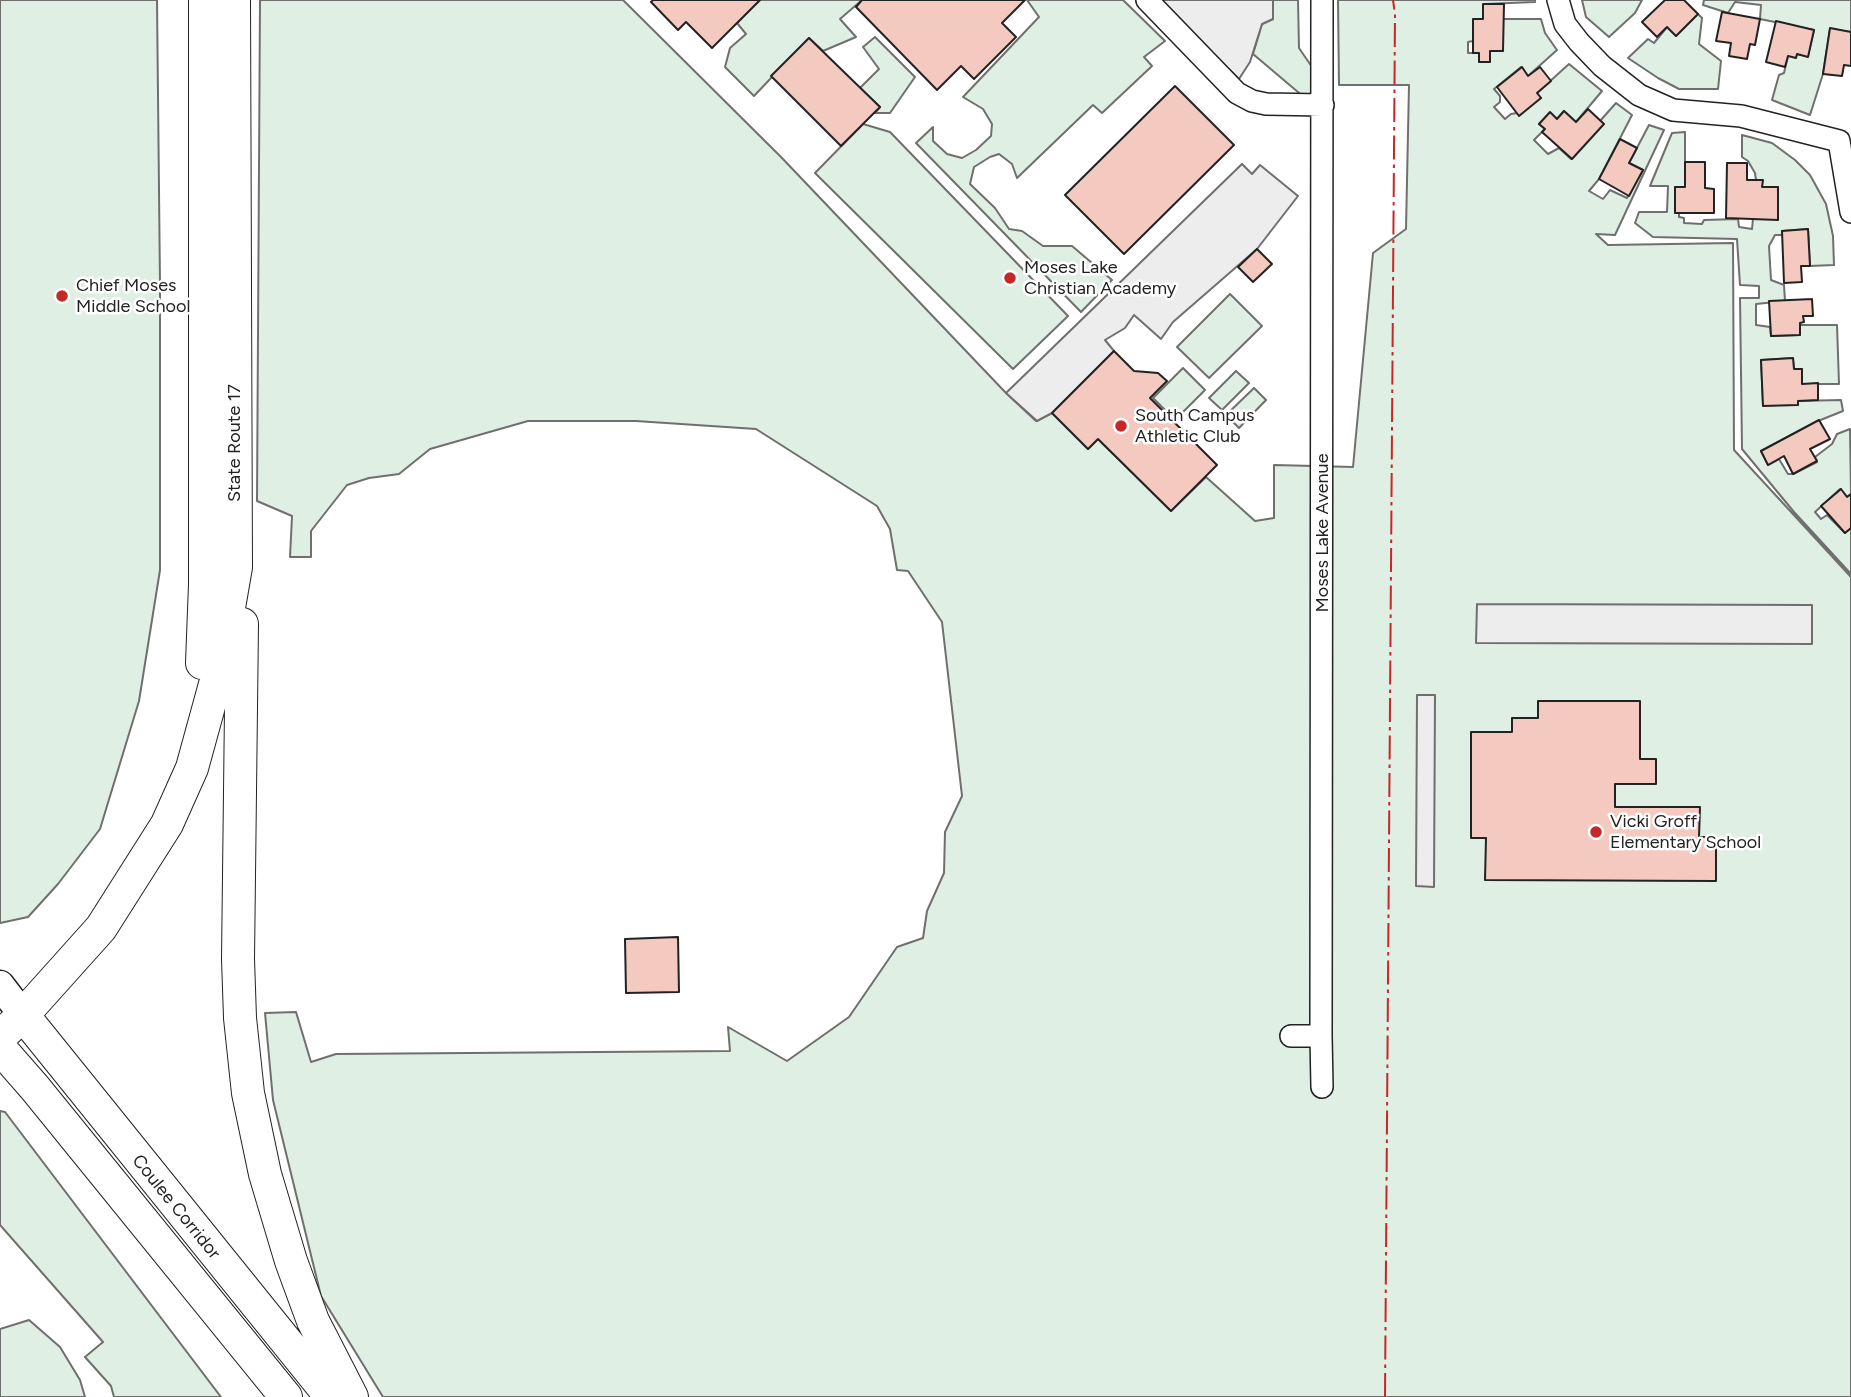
<!DOCTYPE html>
<html>
<head>
<meta charset="utf-8">
<style>
	body { margin:0 }
	canvas { display:block; background:#fff }
</style>
</head>
<body>
<canvas width="1851" height="1397"></canvas>
<script>
const c = document.querySelector('canvas').getContext('2d');
c.lineJoin = 'round';
function fill(path, color) {
  c.fillStyle = color;
  c.fill(path, 'evenodd');
}
function toPath(rows) {
  const path = new Path2D();
  for (const r of rows) {
    path.moveTo(r[0], r[1]);
    for (let i = 2; i < r.length; i += 2) path.lineTo(r[i], r[i + 1]);
  }
  return path;
}
function strokePath(path, color, width, dash) {
  c.strokeStyle = color;
  c.lineWidth = width;
  c.lineCap = dash ? 'butt' : 'round';
  c.setLineDash(dash || []);
  c.stroke(path);
}
function write(font, color, halo, rows, align = 'center') {
  c.font = font + ' Figtree,sans-serif';
  c.lineWidth = 5;
  c.setLineDash([]);
  c.textBaseline = 'middle';
  c.strokeStyle = halo;
  c.fillStyle = color;
  for (const [text, x, y, turn = 0] of rows) {
    c.save();
    c.translate(x, y);
    c.rotate((+turn || 0) * Math.PI / 180);
    c.textAlign = isNaN(turn) ? turn : align;
    if (halo) c.strokeText(text, 0, 0);
    c.fillText(text, 0, 0);
    c.restore();
  }
}
const green = toPath([
	[0,0,157,0,160,284,160,570,139,701,100,829,58,884,28,917,0,923,0,0],
	[260,0,623,0,781,157,1006,393,1036,421,1052,413,1088,449,1098,439,1171,511,1206,477,1255,521,1274,518,1274,465,1353,467,1373,253,1406,229,1409,85,1339,85,1338,0,1535,0,1535,2,1484,4,1483,19,1474,19,1473,41,1468,42,1468,53,1479,53,1479,62,1490,62,1490,51,1503,51,1503,19,1541,19,1545,33,1557,50,1528,76,1521,67,1494,89,1500,96,1500,102,1494,107,1505,119,1511,114,1517,113,1541,98,1537,93,1569,64,1602,91,1576,122,1564,111,1557,119,1550,113,1539,124,1545,129,1534,140,1548,154,1559,148,1571,159,1603,124,1600,121,1616,103,1632,115,1599,179,1589,191,1603,199,1610,190,1627,198,1643,170,1629,163,1649,125,1664,130,1615,235,1596,234,1608,245,1733,243,1734,450,1851,577,1851,1397,383,1397,321,1296,273,1100,265,1013,296,1012,311,1062,336,1054,730,1051,728,1027,787,1061,849,1017,897,947,923,938,927,911,944,873,945,832,962,796,942,622,908,571,897,570,890,529,877,506,756,429,636,421,528,421,430,449,399,474,369,478,347,485,311,531,311,557,290,557,292,516,257,501,260,0],
	[760,0,862,0,840,19,856,37,823,51,809,38,754,96,725,67,730,48,746,34,737,23,760,0],
	[1027,0,1123,0,1165,41,1144,57,1152,66,1102,113,1093,105,1017,178,1012,164,999,154,990,157,974,167,970,184,995,208,1009,229,1022,231,1043,246,1072,246,1112,280,1081,312,916,143,933,127,933,141,947,154,962,158,976,150,991,136,992,124,983,109,963,97,1039,17,1027,0],
	[1273,0,1298,0,1299,48,1312,67,1311,93,1305,98,1253,54,1262,24,1273,19,1273,0],
	[1582,0,1642,0,1635,13,1609,37,1586,17,1582,0],
	[1704,0,1851,0,1851,32,1830,29,1823,74,1810,115,1772,100,1779,75,1784,73,1788,56,1797,54,1808,56,1814,30,1760,19,1761,5,1735,2,1728,13,1703,5,1704,0],
	[1698,14,1702,18,1699,44,1721,61,1718,89,1679,89,1658,78,1628,58,1648,39,1654,43,1667,27,1676,36,1698,14],
	[875,37,915,77,890,113,875,113,880,107,860,88,879,69,863,47,875,37],
	[863,124,890,132,1068,316,1013,369,815,173,863,124],
	[1685,132,1685,187,1675,187,1675,213,1679,213,1679,217,1684,218,1684,223,1702,224,1704,220,1738,219,1739,227,1752,229,1753,219,1777,219,1778,187,1762,187,1762,180,1756,180,1755,173,1748,161,1742,157,1742,135,1772,143,1795,160,1810,175,1826,204,1833,236,1834,265,1810,266,1808,229,1782,231,1782,235,1775,235,1769,246,1771,280,1784,285,1785,301,1756,304,1756,325,1770,327,1771,336,1800,335,1800,325,1837,325,1839,384,1802,384,1802,369,1794,369,1793,358,1761,360,1763,405,1798,405,1798,401,1841,400,1843,411,1818,421,1761,451,1768,465,1779,459,1788,474,1793,474,1817,462,1815,457,1832,444,1837,434,1850,429,1851,494,1847,497,1840,489,1815,512,1821,519,1827,515,1845,533,1851,528,1851,574,1794,512,1742,449,1740,298,1759,298,1759,286,1740,285,1737,239,1653,237,1635,223,1639,212,1667,212,1668,186,1650,186,1672,133,1685,132],
	[1230,294,1262,326,1209,378,1177,347,1230,294],
	[1183,368,1205,390,1175,420,1153,398,1183,368],
	[1236,371,1249,383,1222,410,1209,398,1236,371],
	[1254,388,1266,400,1239,428,1226,415,1254,388],
	[0,1111,5,1112,221,1397,114,1397,111,1386,85,1357,103,1342,0,1225,0,1111],
	[29,1320,60,1347,80,1380,85,1397,0,1397,0,1329,29,1320]
]);
const parking = toPath([
	[1158,0,1273,0,1273,19,1262,24,1250,62,1239,79,1158,0],
	[1242,164,1252,174,1260,165,1298,196,1257,249,1173,322,1161,339,1134,315,1125,328,1105,340,1114,351,1052,413,1037,421,1006,393,1242,164],
	[1477,604,1812,605,1812,644,1476,643,1477,604],
	[1417,695,1435,695,1434,887,1416,886,1417,695]
]);
const building = toPath([
	[653,0,760,0,712,48,686,22,678,30,651,2,653,0],
	[862,0,1025,0,1002,23,1016,37,974,79,961,66,937,90,856,7,862,0],
	[1665,0,1684,0,1698,14,1676,36,1667,27,1657,37,1642,22,1665,0],
	[1483,4,1504,4,1503,51,1490,51,1490,62,1479,62,1479,53,1473,53,1473,19,1483,19,1483,4],
	[1722,12,1760,19,1755,45,1750,44,1747,59,1729,56,1731,43,1716,41,1722,12],
	[1776,21,1814,30,1808,57,1797,54,1796,58,1788,56,1785,67,1766,62,1776,21],
	[1830,28,1851,32,1851,66,1844,65,1842,76,1823,74,1830,28],
	[809,38,880,107,841,146,771,76,809,38],
	[1522,67,1528,76,1540,67,1551,81,1537,93,1541,98,1519,116,1497,87,1522,67],
	[1175,86,1234,145,1124,254,1065,195,1175,86],
	[1588,109,1604,124,1572,159,1542,132,1545,129,1539,124,1550,112,1557,119,1564,111,1576,122,1588,109],
	[1620,139,1637,148,1629,163,1643,170,1629,196,1599,179,1620,139],
	[1685,162,1705,162,1705,188,1714,189,1714,213,1675,213,1675,187,1685,187,1685,162],
	[1727,163,1747,163,1747,180,1763,180,1762,187,1778,187,1778,220,1726,218,1727,163],
	[1808,229,1810,266,1801,266,1802,282,1784,283,1782,231,1808,229],
	[1257,249,1272,264,1253,282,1238,267,1257,249],
	[1812,299,1813,316,1803,316,1804,322,1800,323,1800,335,1771,336,1769,301,1812,299],
	[1114,351,1134,371,1158,373,1167,381,1150,398,1217,465,1171,511,1098,439,1088,449,1052,413,1114,351],
	[1793,358,1794,369,1802,369,1802,384,1818,383,1818,400,1798,401,1798,405,1763,406,1761,360,1793,358],
	[1819,420,1830,439,1810,449,1817,461,1793,474,1784,456,1768,465,1761,451,1819,420],
	[1841,489,1847,497,1851,494,1851,528,1845,533,1821,506,1841,489],
	[1538,701,1640,701,1640,759,1656,759,1656,784,1615,784,1615,807,1700,807,1699,837,1716,837,1716,881,1485,880,1486,838,1471,838,1471,732,1512,732,1512,718,1538,718,1538,701],
	[678,937,679,992,626,993,625,939,678,937]
]);
const minor = toPath([
	[1147,0,1237,93,1252,101,1266,104,1323,105],
	[1558,0,1565,24,1579,42,1602,66,1639,95,1673,110,1741,116,1839,141,1851,212],
	[1291,1036,1321,1036,1322,0],
	[1321,1036,1322,1087]
]);
const major = toPath([
	[0,985,23,1015]
]);
const highway = toPath([
	[242,624,238,959,240,1018,248,1093,265,1174,291,1261,313,1321,352,1397],
	[202,663,205,584,205,0],
	[23,1015,331,1397],
	[0,1037,23,1015,101,928,167,824,192,768,217,677,236,567,234,0],
	[0,1048,35,1088,286,1397]
]);
const power = toPath([
	[1385,1397,1395,14,1393,0]
]);
const markers = [
	[1010,278,7,"#c62828"],
	[62,296,7,"#c62828"],
	[1121,426,7,"#c62828"],
	[1596,832,7,"#c62828"]
];
const poiNames = [
	["Moses Lake",1024,268],
	["Christian Academy",1024,289],
	["Chief Moses",76,286],
	["Middle School",76,307],
	["South Campus",1135,416],
	["Athletic Club",1135,437],
	["Vicki Groff",1610,822],
	["Elementary School",1610,843]
];
const streetNames = [
	["State Route 17",235,443,-90],
	["Moses Lake Avenue",1323,533,-90],
	["Coulee Corridor",176,1207,51]
];
fill(green, '#e0efe3');
strokePath(green, '#6f6f6f', 2);
fill(parking, '#ededed');
strokePath(parking, '#6f6f6f', 2);
fill(building, '#f3c9c0');
strokePath(building, '#222', 2);
strokePath(minor, '#222', 24);
strokePath(major, '#222', 31);
strokePath(highway, '#222', 34);
strokePath(minor, '#fff', 21);
strokePath(major, '#fff', 28);
strokePath(highway, '#fff', 32);
strokePath(power, '#c62828', 2, [24, 5, 3.5, 5]);
for (const [x, y, r, color] of markers) {
  const dot = new Path2D();
  dot.arc(x, y, r, 0, 2 * Math.PI);
  c.fillStyle = color;
  c.fill(dot);
  strokePath(dot, '#fff', 2.5);
}
write('18px', '#222', '#fff', poiNames, 'left');
write('18px', '#222', '#fff', streetNames);
</script>
</body>
</html>
